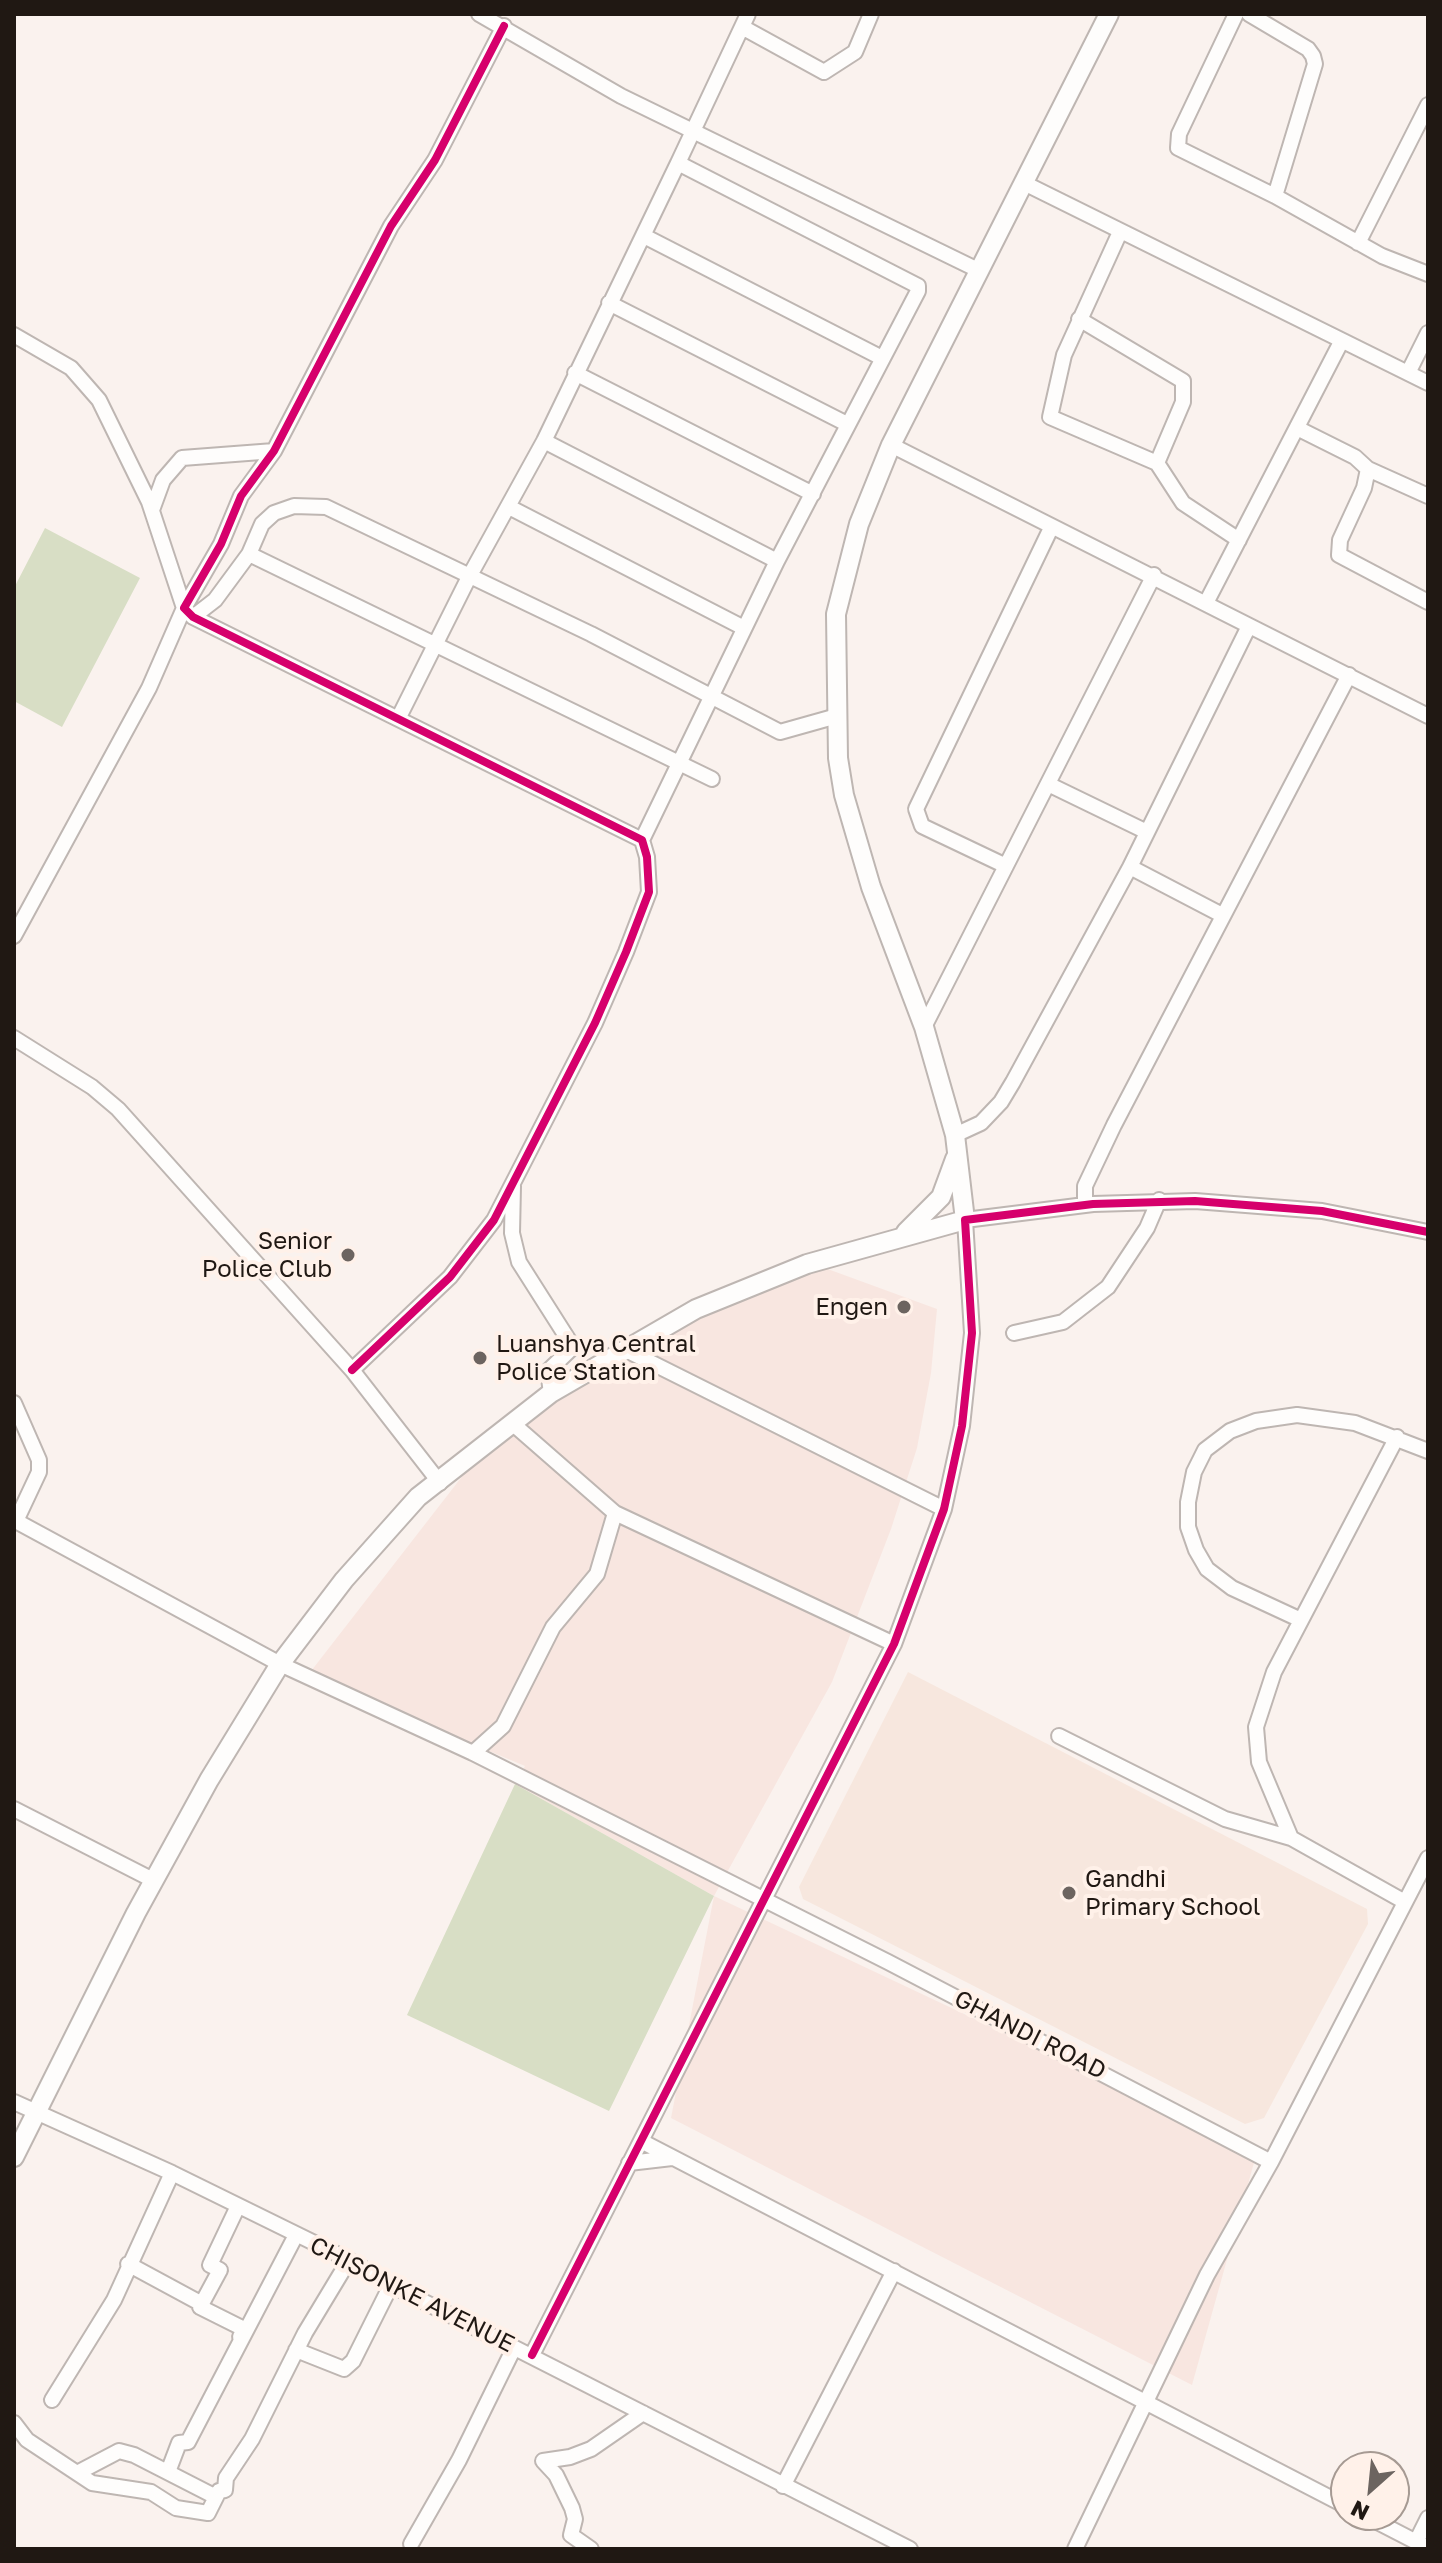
<!DOCTYPE html>
<html>
<head>
<meta charset="utf-8">
<style>
	body { margin:0 }
	#map { position:relative; width:1442px; height:2563px; overflow:hidden; background:#faf2ee; font-family:"Golos Text",sans-serif }
	canvas { display:block }
	.frame { position:absolute; inset:0; border:16px solid #201813; pointer-events:none }
	.north { position:absolute; left:1330px; top:2451px; width:80px; height:80px; box-sizing:border-box; background:#fff1e9; border:2px solid #a69a93; border-radius:50%; rotate:207deg; font-size:22px; font-weight:700; line-height:32px; text-align:center; color:#201813 }
	.north::after { content:''; display:block; margin:auto; width:28px; height:36px; background:#6c6460; clip-path:polygon(50% 0,100% 100%,50% 72%,0 100%) }
</style>
</head>
<body>
<div id="map">
<canvas width="1442" height="2563"></canvas>
<div class="frame"></div>
<div class="north">N</div>
</div>
<script>
const c = document.querySelector('canvas').getContext('2d');
c.lineJoin = 'round';
function fill(path, color) {
  c.fillStyle = color;
  c.fill(path, 'evenodd');
}
function toPath(rows) {
  const path = new Path2D();
  for (const r of rows) {
    path.moveTo(r[0], r[1]);
    for (let i = 2; i < r.length; i += 2) path.lineTo(r[i], r[i + 1]);
  }
  return path;
}
function strokePath(path, color, width, dash) {
  c.strokeStyle = color;
  c.lineWidth = width;
  c.lineCap = dash ? 'butt' : 'round';
  c.setLineDash(dash || []);
  c.stroke(path);
}
function write(font, color, halo, rows, align = 'center') {
  c.font = font + ' "Golos Text",sans-serif';
  c.lineWidth = 8;
  c.setLineDash([]);
  c.textBaseline = 'middle';
  c.strokeStyle = halo;
  c.fillStyle = color;
  for (const [text, x, y, turn = 0] of rows) {
    c.save();
    c.translate(x, y);
    c.rotate((+turn || 0) * Math.PI / 180);
    c.textAlign = isNaN(turn) ? turn : align;
    if (halo) c.strokeText(text, 0, 0);
    c.fillText(text, 0, 0);
    c.restore();
  }
}
const commercial = toPath([
	[814,1264,937,1309,931,1373,917,1448,891,1529,832,1682,714,1896,1257,2152,1192,2385,671,2118,714,1896,515,1784,525,1766,308,1675,502,1425,666,1327]
]);
const education = toPath([
	[908,1672,1367,1909,1368,1924,1264,2118,1245,2124,803,1899,799,1887]
]);
const green = toPath([
	[45,528,140,578,62,727,14,701,14,588],
	[515,1784,714,1896,609,2111,407,2015]
]);
const minor = toPath([
	[479,14,621,96,978,270],
	[1236,14,1179,134,1178,148,1275,196,1382,256,1428,274],
	[1249,14,1308,49,1313,56,1315,64,1275,196],
	[742,27,824,72,855,52,871,14],
	[678,163,748,14],
	[1024,183,1428,383],
	[1120,232,1064,355,1050,417,1157,463,1183,503,1239,540],
	[644,236,882,358],
	[1358,243,1428,105],
	[609,303,847,424],
	[1079,319,1183,381,1183,402,1157,463],
	[14,335,71,368,99,400,149,502,184,608,149,688,14,936],
	[575,373,813,494],
	[1408,373,1428,333],
	[1297,428,1355,457,1368,469,1364,488,1340,540,1339,555,1428,602],
	[544,441,777,561],
	[891,445,1428,716],
	[1368,469,1428,496],
	[509,507,744,628],
	[152,510,163,480,182,458,274,451],
	[249,554,262,524,274,513,294,506,326,507,591,634,780,732,837,716],
	[1206,603,1341,342],
	[193,617,215,600,249,554,712,779],
	[399,717,469,577,544,441,678,163,918,286,918,291,777,561,642,840],
	[1048,784,1147,832],
	[1006,866,922,826,916,809,1051,528],
	[1130,867,1222,915],
	[924,1027,1154,575],
	[14,1038,92,1087,118,1109,352,1370,440,1483],
	[955,1135,981,1123,1001,1102,1013,1082,1130,867,1249,626],
	[513,1186,512,1233,519,1262,573,1347,548,1371,551,1393],
	[1085,1205,1085,1186,1114,1125,1349,675],
	[1014,1333,1063,1322,1108,1287,1147,1228,1159,1200],
	[624,1349,944,1509],
	[352,1370,450,1277,494,1220,595,1023,626,952,649,892,647,857,642,840,193,617,184,608,221,544,241,496,274,451,391,226,435,160,504,26],
	[14,1403,39,1460,39,1472,16,1521],
	[512,1423,615,1513,894,1644],
	[1397,1437,1274,1672,1256,1727,1259,1762,1291,1838,1405,1902],
	[14,1520,280,1664,473,1753,888,1962,1271,2162],
	[1301,1620,1232,1588,1207,1569,1196,1550,1188,1527,1188,1502,1194,1472,1205,1450,1230,1431,1256,1421,1297,1415,1355,1423,1428,1451],
	[1059,1736,1225,1819,1291,1838],
	[473,1753,503,1726,553,1627,597,1574,615,1513],
	[14,1809,153,1880],
	[14,2102,172,2173,349,2260,391,2285,910,2549],
	[641,2141,1346,2506],
	[629,2163,672,2158],
	[238,2206,210,2265,220,2270,200,2307,244,2329,240,2337],
	[128,2264,202,2304],
	[296,2350,344,2369,353,2361,391,2285],
	[532,2355,894,1644,944,1509,962,1426,972,1333,965,1220,1093,1204,1195,1201,1322,1211,1428,1232],
	[52,2400,114,2300,172,2173],
	[14,2423,27,2440,92,2483,151,2492,176,2508,208,2513,219,2491,225,2490,226,2478,252,2439,305,2333,349,2260],
	[79,2472,119,2451,134,2455,216,2497],
	[168,2472,179,2443,188,2442,296,2235],
	[783,2486,894,2271],
	[1364,2515,1428,2548],
	[1416,2542,1428,2518],
	[411,2544,459,2460,514,2348],
	[591,2549,571,2535,575,2519,572,2508,556,2475,543,2461,570,2457,591,2449,643,2413],
	[1075,2549,1207,2275,1271,2162,1428,1858]
]);
const major = toPath([
	[906,1232,941,1197,955,1159],
	[14,2157,136,1913,209,1780,280,1664,344,1580,418,1497,551,1393,696,1309,807,1264,965,1220,955,1135,924,1027,871,887,844,795,838,758,836,614,859,524,891,445,1109,14]
]);
const cycleway = toPath([
	[352,1370,450,1277,494,1220,595,1023,626,952,649,892,647,857,642,840,193,617,184,608,221,544,241,496,274,451,391,226,435,160,504,26],
	[532,2355,894,1644,944,1509,962,1426,972,1333,965,1220,1093,1204,1195,1201,1322,1211,1428,1232]
]);
const markers = [
	[348,1255,8,"#6c6460"],
	[904,1307,8,"#6c6460"],
	[480,1358,8,"#6c6460"],
	[1069,1893,8,"#6c6460"]
];
const poiNames = [
	["Senior",332,1241],
	["Police Club",332,1269],
	["Engen",888,1307],
	["Luanshya Central",496,1344,"left"],
	["Police Station",496,1372,"left"],
	["Gandhi",1085,1879,"left"],
	["Primary School",1085,1907,"left"]
];
const streetNames = [
	["GHANDI ROAD",1030,2035,27],
	["CHISONKE AVENUE",412,2295,27]
];
fill(commercial, '#f8e6e0');
fill(education, '#f7e7de');
fill(green, '#d8dec5');
strokePath(minor, '#beb6b2', 18);
strokePath(major, '#beb6b2', 22);
strokePath(minor, '#fefdfc', 14);
strokePath(major, '#fefdfc', 18);
strokePath(cycleway, '#d6006c', 8);
for (const [x, y, r, color] of markers) {
  const dot = new Path2D();
  dot.arc(x, y, r, 0, 2 * Math.PI);
  c.fillStyle = color;
  c.fill(dot);
  strokePath(dot, '#fff1e9', 3);
}
write('24px', '#201813', '#fff1e9', poiNames, 'right');
write('24px', '#201813', '#fff1e9', streetNames);
</script>
</body>
</html>
